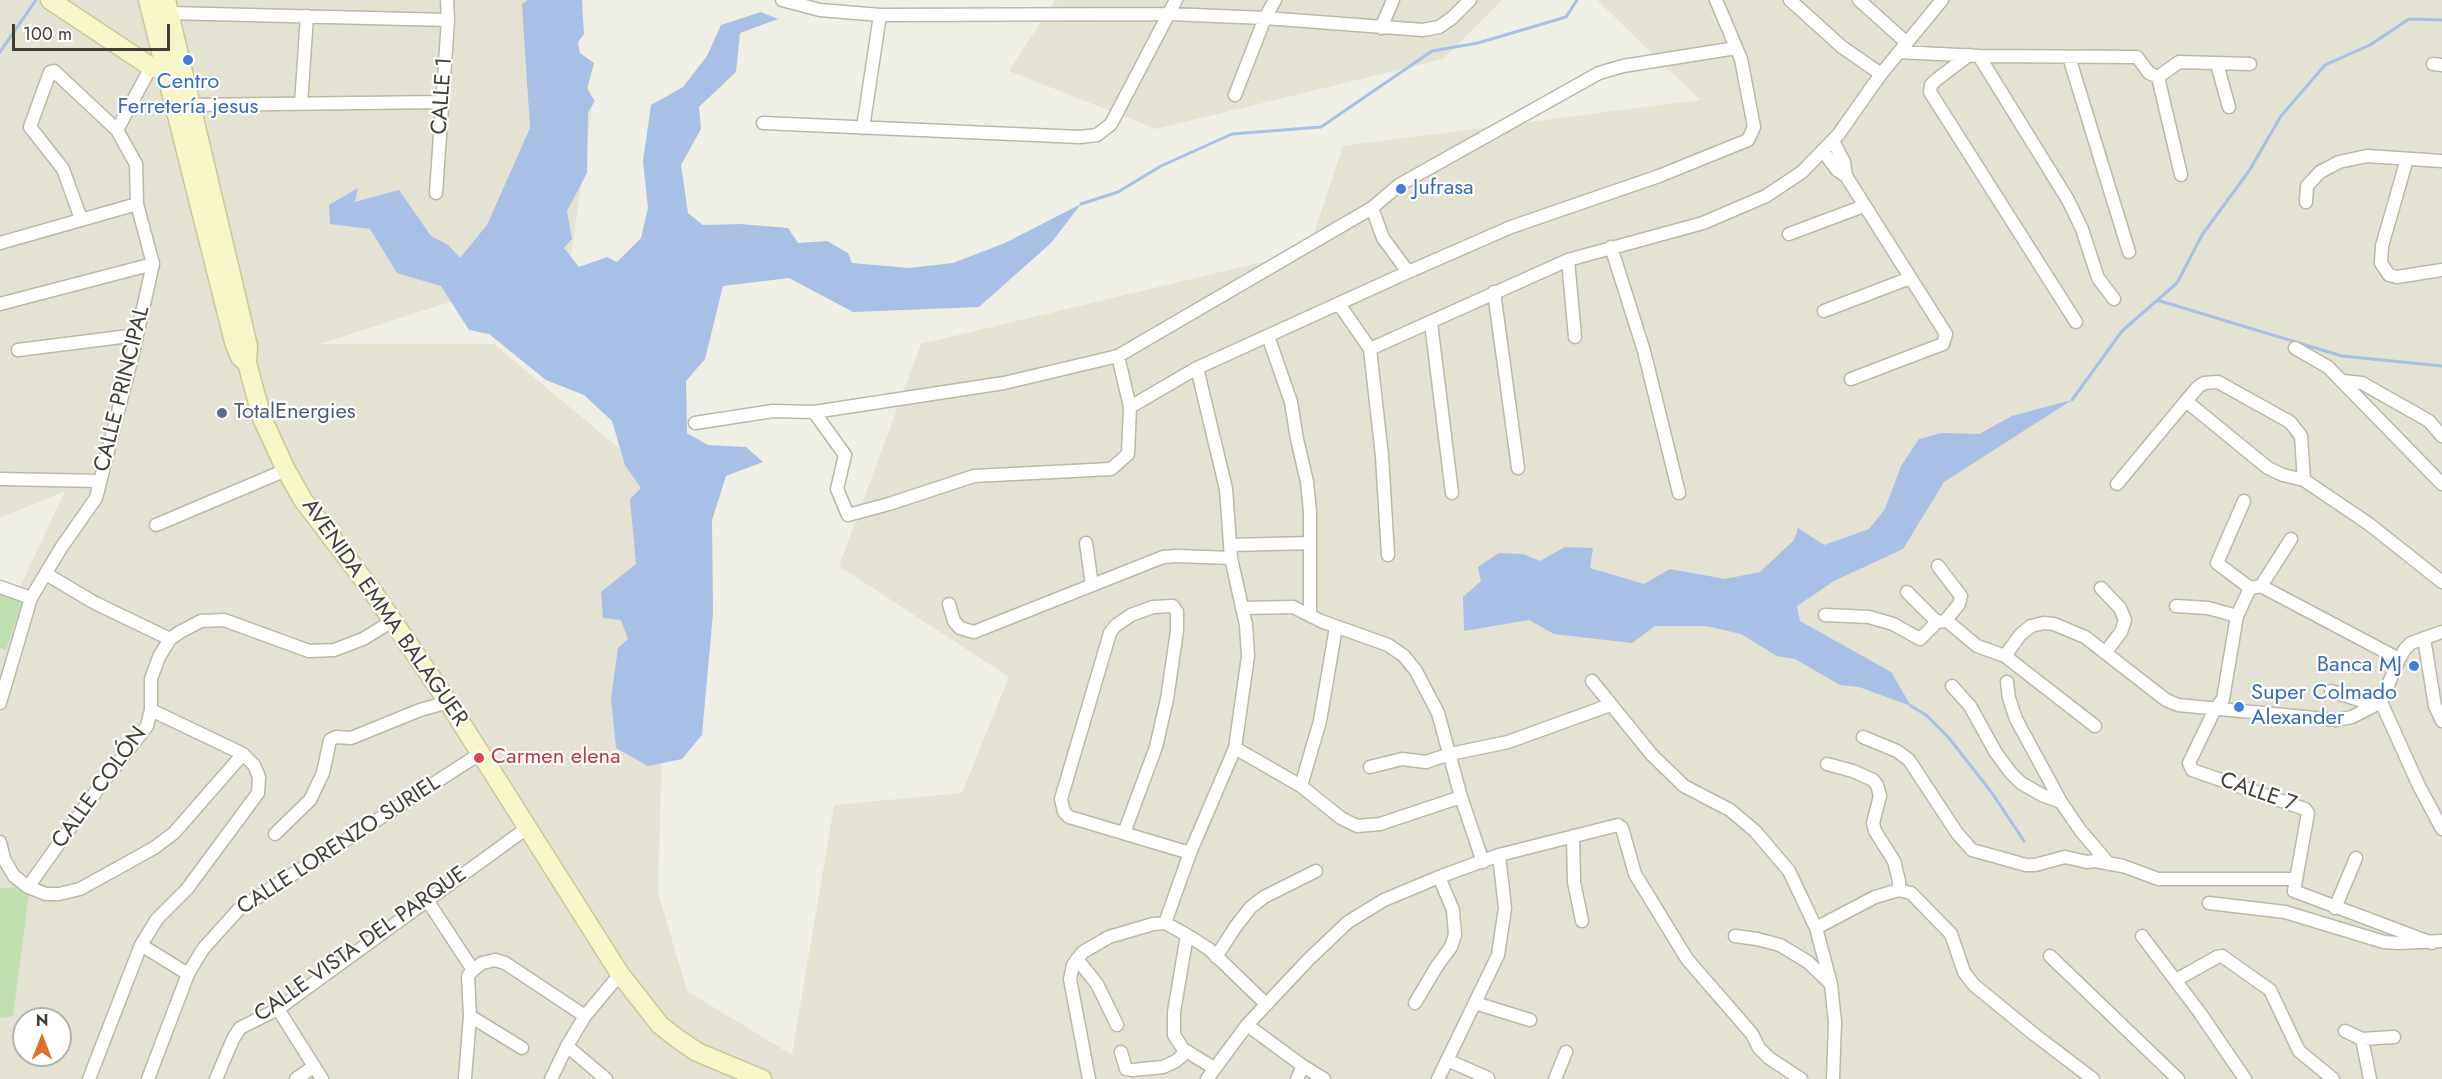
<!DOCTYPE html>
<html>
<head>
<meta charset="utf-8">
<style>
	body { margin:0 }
	#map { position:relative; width:2442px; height:1079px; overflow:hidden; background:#f0efe5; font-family:Jost,sans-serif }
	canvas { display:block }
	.north { position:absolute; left:12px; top:1007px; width:60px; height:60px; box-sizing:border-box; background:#fff; border:2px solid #b3b2ae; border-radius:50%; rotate:0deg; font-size:16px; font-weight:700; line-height:24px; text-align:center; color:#413f35 }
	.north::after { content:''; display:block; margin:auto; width:21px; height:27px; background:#df6f2d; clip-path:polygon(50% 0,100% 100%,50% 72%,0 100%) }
	.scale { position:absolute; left:12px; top:24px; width:158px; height:27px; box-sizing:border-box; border:3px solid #413f35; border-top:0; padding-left:8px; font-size:18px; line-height:21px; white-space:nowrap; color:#413f35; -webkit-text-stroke:4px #fff; paint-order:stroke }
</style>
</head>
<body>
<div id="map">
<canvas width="2442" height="1079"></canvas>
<div class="north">N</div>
<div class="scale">100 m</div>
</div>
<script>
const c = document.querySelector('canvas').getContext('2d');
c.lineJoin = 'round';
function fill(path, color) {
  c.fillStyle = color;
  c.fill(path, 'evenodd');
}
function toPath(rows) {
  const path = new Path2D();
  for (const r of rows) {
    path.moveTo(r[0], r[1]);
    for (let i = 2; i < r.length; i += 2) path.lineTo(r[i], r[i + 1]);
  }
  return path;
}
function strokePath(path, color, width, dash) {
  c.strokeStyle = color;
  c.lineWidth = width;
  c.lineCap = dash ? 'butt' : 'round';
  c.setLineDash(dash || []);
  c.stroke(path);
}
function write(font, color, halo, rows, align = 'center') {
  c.font = font + ' Jost,sans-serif';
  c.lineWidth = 4.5;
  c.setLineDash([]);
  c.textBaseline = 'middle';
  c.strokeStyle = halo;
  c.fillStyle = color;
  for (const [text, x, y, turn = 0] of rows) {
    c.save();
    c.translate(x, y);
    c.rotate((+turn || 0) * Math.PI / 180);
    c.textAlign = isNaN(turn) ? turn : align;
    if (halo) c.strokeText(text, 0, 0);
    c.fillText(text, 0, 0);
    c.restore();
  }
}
const residential = toPath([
	[0,0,557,0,593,100,570,263,320,344,494,344,669,490,658,892,687,991,792,1055,834,805,962,793,1009,677,839,566,921,344,1308,251,1343,146,1700,100,1597,0,2442,0,2442,1079,0,1079,0,630,65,491,0,518],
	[24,1019,60,1019,60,1055,24,1055],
	[1055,0,1502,0,1443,59,1156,129,1009,71]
]);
const green = toPath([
	[0,595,22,602,6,650,0,648],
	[30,886,13,1016,0,1018,0,888]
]);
const water = toPath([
	[528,0,582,0,584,34,578,42,580,53,594,63,587,89,595,101,588,112,587,173,567,211,572,239,564,248,579,267,607,257,617,262,641,238,648,208,643,161,651,105,683,87,707,56,721,25,761,12,778,19,740,33,736,72,699,107,701,129,681,165,688,213,703,225,740,224,788,228,798,243,827,241,848,253,852,263,909,268,953,263,1005,243,1081,204,1051,243,979,307,853,312,789,278,723,286,705,359,686,381,687,433,708,445,746,447,763,462,726,476,712,520,713,613,702,735,682,759,648,766,616,748,611,699,618,648,628,639,621,620,603,618,601,592,636,564,630,499,641,488,625,465,612,421,584,395,546,380,489,334,469,330,441,286,397,273,370,229,330,224,329,205,358,188,355,202,399,190,431,236,448,245,460,258,487,225,530,128,522,4],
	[2072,400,1944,482,1903,549,1834,581,1797,606,1800,621,1891,672,1911,706,1859,687,1840,685,1795,659,1777,656,1741,634,1706,626,1655,626,1632,643,1554,634,1529,620,1464,631,1463,597,1481,581,1478,567,1499,553,1523,554,1540,561,1565,547,1593,548,1590,568,1644,584,1670,569,1725,579,1760,572,1794,540,1798,528,1824,545,1869,529,1885,509,1901,466,1919,439,1942,433,1979,434,2012,416]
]);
const stream = toPath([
	[0,52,36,0],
	[1081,204,1118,192,1161,166,1232,134,1321,127,1432,51,1478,43,1566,17,1577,0],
	[2157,300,2342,356,2442,366],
	[2072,400,2122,331,2177,283,2202,235,2249,171,2281,116,2325,65,2370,45,2409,19,2442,20],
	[1911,706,1926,715,1949,738,1992,793,2024,841]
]);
const street = toPath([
	[782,0,820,10,880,15,1170,14,1265,18,1423,30,1439,27,1452,18,1470,0],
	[1790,0,1842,47,1881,74],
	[1859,0,1907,43],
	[169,13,448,20],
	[1381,28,1393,0],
	[1899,52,1979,56,2137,57,2149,73,2158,77,2179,62,2250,64],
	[1969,55,1936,80,1931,85,1930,92,2076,322],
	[1979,56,2068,200,2082,229,2098,278,2114,299],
	[2069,57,2129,252],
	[2217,64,2229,107],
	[2433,64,2442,65],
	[2158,77,2181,175],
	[1235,95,1265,18,1275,0],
	[301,104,307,16],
	[190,105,442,102],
	[763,123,1080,137,1097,135,1111,124,1176,0],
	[863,128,880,15],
	[1833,141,1844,162,1846,176,1946,334,1943,344,1851,379],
	[1823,151,1837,170,1846,176],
	[2407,159,2382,246,2381,263,2389,275,2397,277,2442,270],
	[436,193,448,20,447,0],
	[2306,202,2307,186,2320,172,2339,162,2367,156,2442,161],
	[81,219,63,169,30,127,50,72,54,71,117,130],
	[1789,234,1864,206],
	[0,243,137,204],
	[1611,247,1644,351,1679,493],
	[1568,260,1575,337],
	[1408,272,1383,238,1372,208,1399,185,1599,73,1623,66,1736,48],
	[1494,292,1518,468],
	[0,304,153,264],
	[1339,304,1370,349,1568,260,1703,223,1766,196,1802,172,1838,135,1881,74,1942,0],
	[1824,311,1910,278],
	[1431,323,1452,493],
	[1268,336,1291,402,1297,439,1307,482,1310,512,1310,615],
	[2295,348,2328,367,2442,484],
	[1370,349,1382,456,1388,555],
	[18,350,137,335],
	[1118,356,1372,208],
	[2342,381,2362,383,2429,421,2442,436],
	[1130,407,1197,368,1408,272,1511,227,1659,176,1748,140,1754,127,1741,59,1716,0],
	[695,423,773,411,814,412,1004,383,1118,356,1130,407,1128,454,1111,469,974,476,889,504,848,515,837,489,845,455,814,412],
	[0,479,100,481],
	[2304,480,2301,436,2290,422,2218,382,2204,383,2198,387,2186,401,2268,468,2283,475,2304,480,2369,524,2442,582],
	[2117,484,2186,401],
	[2244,501,2217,563,2250,588],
	[156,525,286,470],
	[1086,543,1092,585],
	[1231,545,1310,543],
	[1938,566,1961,596,1959,604,1946,620,1977,646,2005,656],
	[46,574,95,603,170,639],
	[2261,586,2291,539],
	[0,587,31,598],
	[2101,588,2120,608,2125,620,2121,632,2105,653],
	[1907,592,1937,622,1945,621],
	[949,604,954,621,960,628,974,632,1163,557,1177,556,1231,558],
	[2176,606,2208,608,2237,616],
	[1242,608,1293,607,1321,621,1388,645,1404,656,1416,671,1438,713,1461,797,1483,862],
	[1825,615,1869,617,1893,624,1920,639,1937,622],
	[2442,632,2411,643,2405,649,2399,659,2381,702,2419,786,2442,829],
	[2424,638,2435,706,2442,721],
	[2399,659,2261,586,2250,588,2237,616,2223,699,2215,709,2189,763,2192,770,2305,809,2308,813,2294,891,2432,943],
	[1592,681,1652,755,1684,786,1730,810,1755,831,1789,871,1816,928,1831,984,1835,1022,1833,1079],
	[2007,682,2009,698,2016,719,2061,802],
	[1952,686,1970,706,1996,753,2011,773,2021,783,2042,795,2061,802,2080,830,2109,864],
	[2331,691,2375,705],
	[0,703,31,598,61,548,96,498,133,353,153,264,137,204,136,164,117,130,151,67],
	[2095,726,2005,656,2020,635,2031,626,2044,623,2054,624,2085,637,2166,700,2178,705,2336,720,2352,717,2381,702],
	[1863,737,1897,751,1909,760,1957,833,1972,850,2026,865,2035,865,2065,857,2087,862,2095,861,2123,866,2158,879,2295,879],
	[1235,748,1301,786,1341,818,1357,826,1380,824,1461,797],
	[1827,764,1853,771,1873,780,1877,785,1880,796,1873,823,1875,831,1894,861,1899,881,1899,890],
	[1370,767,1402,759,1426,762,1450,754,1508,742,1610,705],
	[1301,786,1320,721,1336,627],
	[1124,833,1156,747,1167,699,1177,631,1177,612,1173,606,1153,607,1131,615,1115,626,1110,633,1061,799,1064,812,1069,817,1076,819,1190,853],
	[275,834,310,800,323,773,330,740,336,737,351,738,420,710,448,702],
	[1573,836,1574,882,1582,921],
	[0,842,4,859,14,876,28,887,46,894,59,894,80,889,154,848,174,833,243,754],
	[28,887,100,786,147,726,151,710,151,679,159,657,170,639,180,632,201,621,224,620,309,651,334,650,363,639,394,620],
	[427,900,473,970],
	[2209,903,2285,912,2384,942,2399,943,2442,941],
	[2335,908,2356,858],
	[1165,923,1190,853,1235,748,1248,656,1246,625,1231,558,1226,489,1197,368],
	[1816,928,1875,897,1899,890,1911,893,1951,934,1964,972,1974,985,2035,1035,2093,1079],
	[1735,936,1757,939,1780,945,1808,962,1830,983],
	[2142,936,2200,1013,2245,1079],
	[141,945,188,974],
	[2050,956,2178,1079],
	[1216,957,1236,926,1251,907,1264,897,1316,871],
	[1077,959,1097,984,1117,1025],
	[2176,980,2217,957,2222,956,2270,990,2299,1051,2333,1079],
	[1415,1003,1437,966,1451,947,1455,935,1453,910,1439,877],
	[1475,1003,1530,1020],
	[278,1009,322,1079],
	[470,1016,522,1048],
	[1247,1025,1303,1066,1324,1079],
	[2345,1031,2362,1039,2394,1037],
	[2362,1039,2370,1079],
	[567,1046,606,1079],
	[1121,1052,1126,1069,1133,1070,1163,1067,1176,1061,1187,1051],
	[1447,1060,1488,1078],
	[1214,1068,1183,1049,1174,1035,1174,1012,1187,935,1209,949,1266,1004],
	[465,1078,470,1016,468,976,473,970,482,963,495,960,505,963,585,1016],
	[89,1079,141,945,157,919,187,889,258,793,259,777,254,765,243,754,151,710],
	[148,1079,188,974,203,949,239,909,481,753],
	[216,1079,233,1039,240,1028,278,1009,527,828],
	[296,1079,313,1067],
	[551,1079,567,1046,585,1016,620,974],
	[1089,1079,1070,979,1073,965,1083,952,1109,937,1153,924,1165,923,1187,935],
	[1207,1079,1247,1025,1308,960,1348,922,1384,900,1439,877,1499,855,1618,825,1622,828,1635,874,1687,959,1752,1034,1759,1048,1769,1058,1801,1079],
	[1297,1079,1303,1066],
	[1438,1079,1498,955,1505,908,1499,855],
	[1555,1079,1566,1052]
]);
const secondary = toPath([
	[50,0,151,67,173,74],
	[148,0,234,342,240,357,247,363,262,418,286,470,303,500,373,592,448,702,620,974,660,1025,678,1039,697,1052,762,1079],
	[166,0,248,346,247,361]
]);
const markers = [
	[188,60,6,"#3f7fe0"],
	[1401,189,6,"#3f7fe0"],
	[222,413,6,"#5c6f8a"],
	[2414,666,6,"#3f7fe0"],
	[2239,707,6,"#3f7fe0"],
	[479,758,6,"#e0444e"]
];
const shopNames = [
	["Centro",188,83,"center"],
	["Ferretería jesus",188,108,"center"],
	["Jufrasa",1413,189],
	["Banca MJ",2402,666,"right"],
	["Super Colmado",2251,694],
	["Alexander",2251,719]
];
const streetNames = [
	["CALLE 1",443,96,-86],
	["CALLE PRINCIPAL",123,389,-76],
	["AVENIDA EMMA BALAGUER",384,613,55],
	["CALLE COLÓN",100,788,-54],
	["CALLE 7",2258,793,19],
	["CALLE LORENZO SURIEL",339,846,-33],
	["CALLE VISTA DEL PARQUE",361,945,-35]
];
const serviceNames = [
	["TotalEnergies",234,413]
];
const healthNames = [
	["Carmen elena",491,758]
];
fill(residential, '#e3e2d3');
fill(green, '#c1e0b2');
fill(water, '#a8bfe6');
strokePath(stream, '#a8bfe6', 3);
strokePath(street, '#bab8a9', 15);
strokePath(secondary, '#cac899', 21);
strokePath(street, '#fff', 12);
strokePath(secondary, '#f7f6c8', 18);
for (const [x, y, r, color] of markers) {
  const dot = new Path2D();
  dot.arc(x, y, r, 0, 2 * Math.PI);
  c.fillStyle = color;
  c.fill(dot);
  strokePath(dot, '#fff', 2);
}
write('22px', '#366cbe', '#fff', shopNames, 'left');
write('22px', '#413f35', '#fff', streetNames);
write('22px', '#4e5e75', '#fff', serviceNames, 'left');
write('22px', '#be3a42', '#fff', healthNames, 'left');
</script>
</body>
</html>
